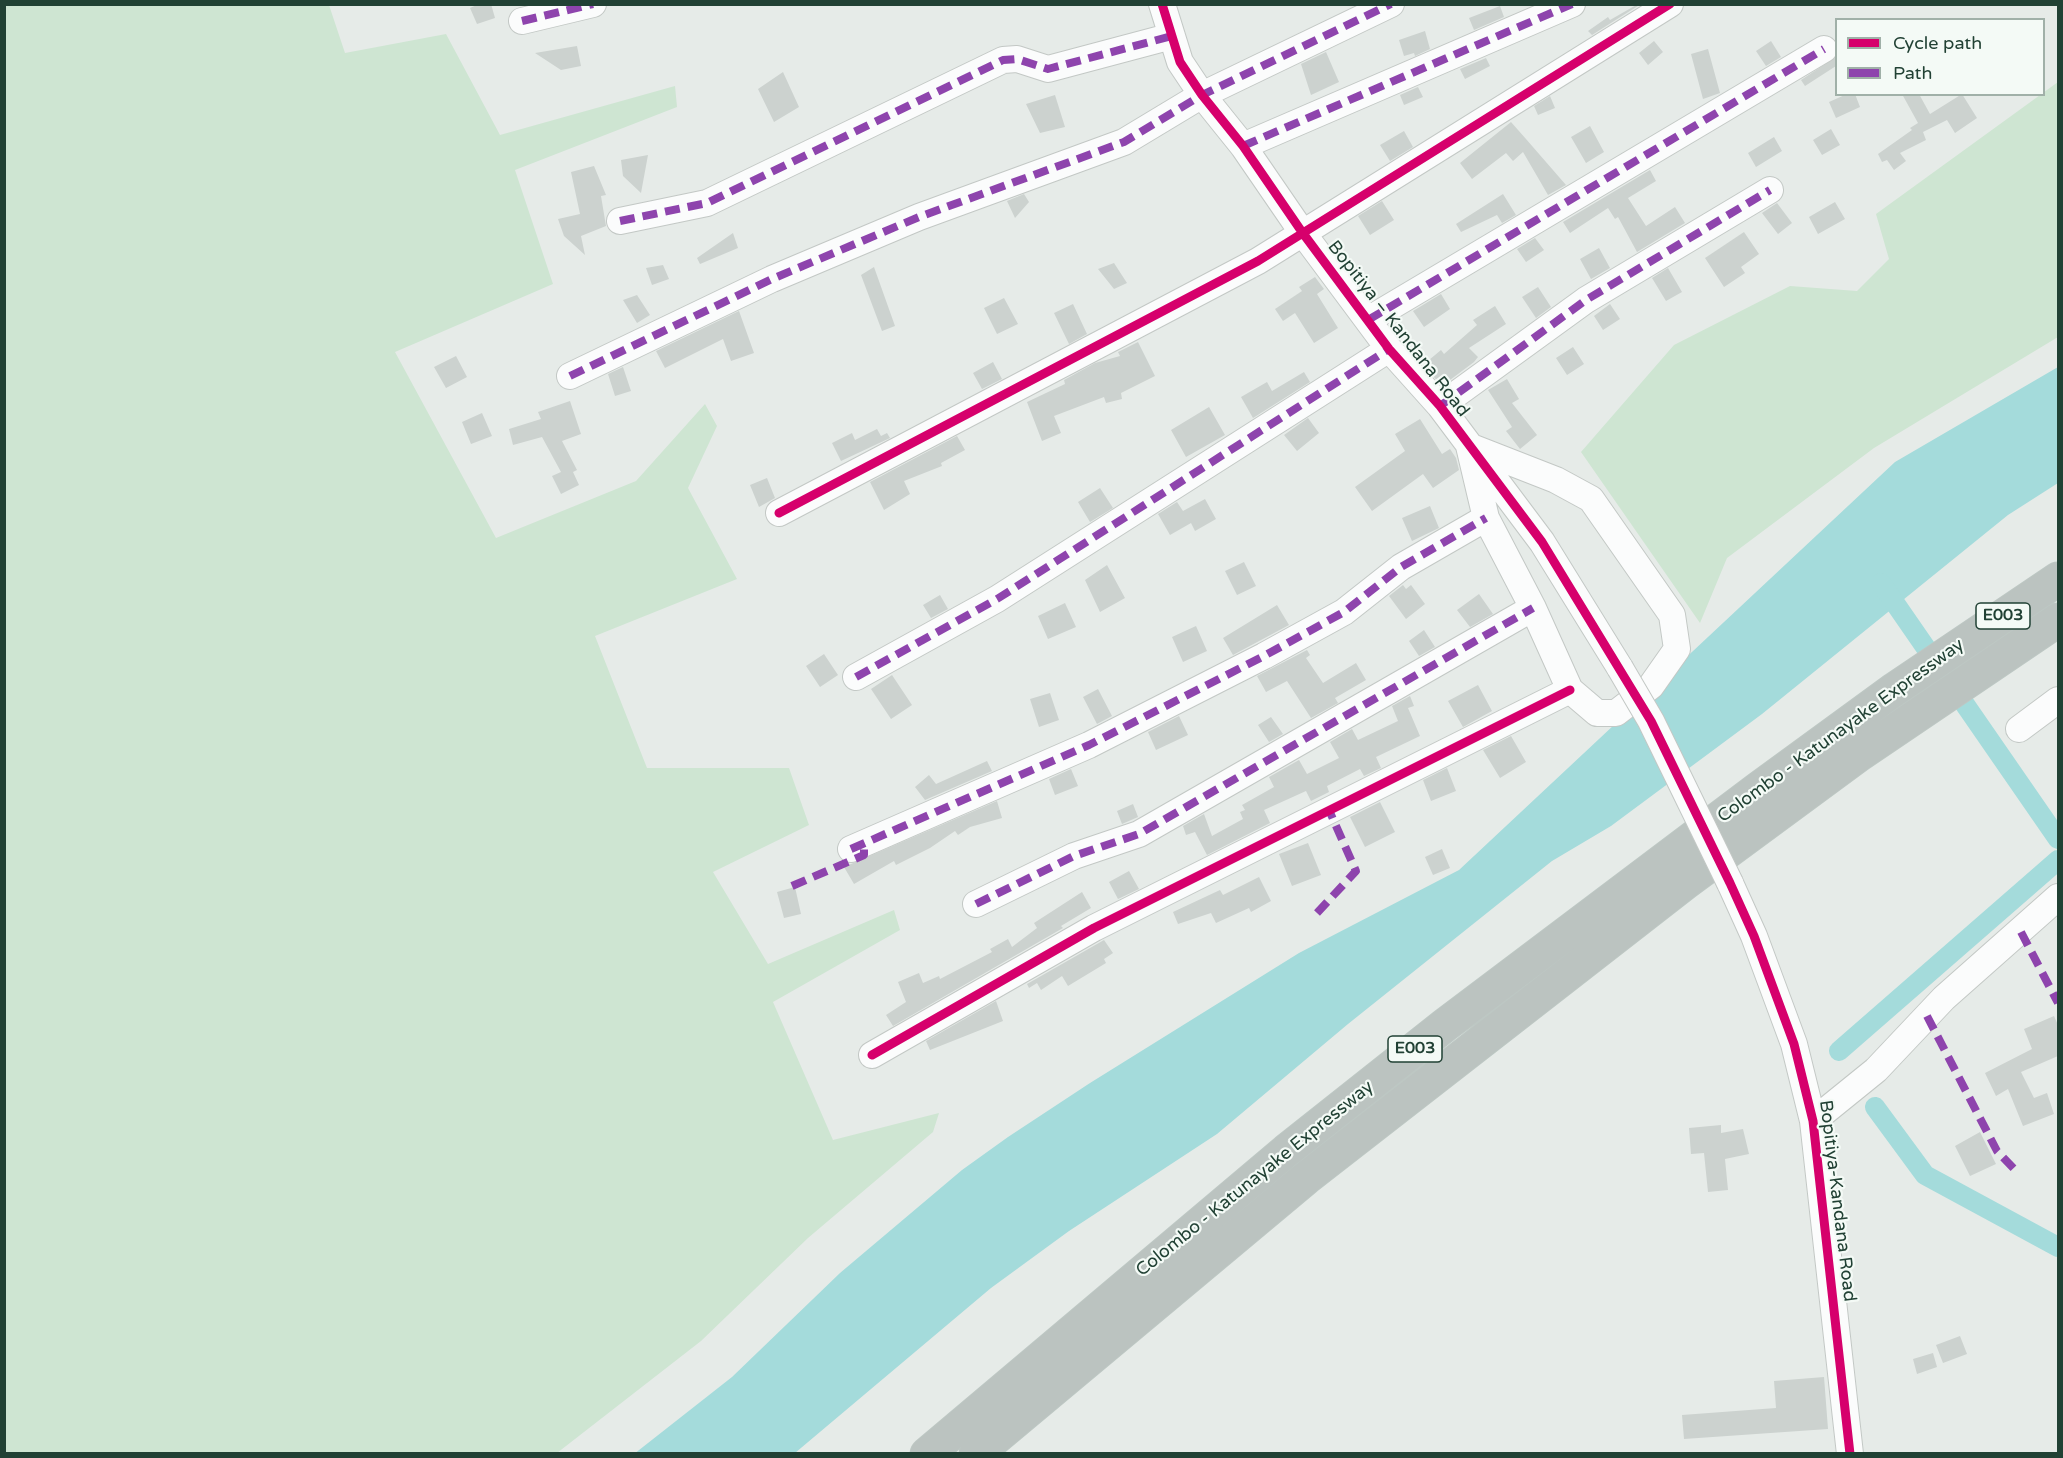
<!DOCTYPE html>
<html>
<head>
<meta charset="utf-8">
<style>
	body { margin:0 }
	#map { position:relative; width:2063px; height:1458px; overflow:hidden; background:#e6ebe8; font-family:"Varela Round",sans-serif }
	canvas { display:block }
	.frame { position:absolute; inset:0; border:6px solid #214134; pointer-events:none }
	.legend { position:absolute; left:1835px; top:18px; width:210px; height:78px; box-sizing:border-box; background:#f4faf6; border:2px solid #a0b0a8; margin:0; padding:8px 10px; list-style:none; font-size:18px; color:#214134 }
	.legend li { display:flex; align-items:center; gap:12px; height:30px }
	.legend b { width:30px; border:2px solid #a0b0a8 }
</style>
</head>
<body>
<div id="map">
<canvas width="2063" height="1458"></canvas>
<div class="frame"></div>
<ul class="legend">
<li><b style="height:8px;background:#d6006c"></b>Cycle path</li>
<li><b style="height:8px;background:#8e44ad"></b>Path</li>
</ul>
</div>
<script>
const c = document.querySelector('canvas').getContext('2d');
c.lineJoin = 'round';
function fill(path, color) {
  c.fillStyle = color;
  c.fill(path, 'evenodd');
}
function toPath(rows) {
  const path = new Path2D();
  for (const r of rows) {
    path.moveTo(r[0], r[1]);
    for (let i = 2; i < r.length; i += 2) path.lineTo(r[i], r[i + 1]);
  }
  return path;
}
function strokePath(path, color, width, dash) {
  c.strokeStyle = color;
  c.lineWidth = width;
  c.lineCap = dash ? 'butt' : 'round';
  c.setLineDash(dash || []);
  c.stroke(path);
}
function write(font, color, halo, rows, align = 'center') {
  c.font = font + ' "Varela Round",sans-serif';
  c.lineWidth = 4.5;
  c.setLineDash([]);
  c.textBaseline = 'middle';
  c.strokeStyle = halo;
  c.fillStyle = color;
  for (const [text, x, y, turn = 0] of rows) {
    c.save();
    c.translate(x, y);
    c.rotate((+turn || 0) * Math.PI / 180);
    c.textAlign = isNaN(turn) ? turn : align;
    if (halo) c.strokeText(text, 0, 0);
    c.fillText(text, 0, 0);
    c.restore();
  }
}
const green = toPath([
	[5,4,329,5,345,53,446,34,500,135,675,86,677,107,515,170,553,284,395,352,496,538,636,481,705,404,717,426,688,488,737,579,595,636,647,768,789,768,809,825,713,872,768,964,894,910,900,930,773,1002,833,1140,939,1113,933,1132,808,1238,701,1341,557,1453,5,1453],
	[2058,82,2058,337,1874,448,1727,558,1700,623,1581,452,1674,345,1790,286,1857,291,1889,259,1876,214]
]);
const water = toPath([
	[2058,367,2058,483,2008,515,1762,714,1611,826,1552,861,1348,1024,1217,1134,1069,1231,991,1288,795,1453,634,1454,732,1377,840,1273,962,1170,1008,1137,1090,1083,1299,953,1459,870,1895,462]
]);
const canal = toPath([
	[1881,583,2058,839],
	[1839,1051,2058,860],
	[1875,1107,1925,1175,2058,1247]
]);
const building = toPath([
	[479,4,491,4,495,18,477,24,470,8],
	[1638,4,1641,4,1592,35,1588,31,1608,17,1610,20],
	[1500,6,1504,17,1474,30,1469,18],
	[1425,31,1430,49,1415,56,1414,53,1404,56,1399,40],
	[1654,41,1663,52,1648,65,1639,53],
	[1771,41,1781,57,1766,66,1756,51],
	[577,46,581,66,561,70,535,53],
	[1708,49,1720,93,1703,99,1691,54],
	[1326,52,1339,82,1311,95,1301,64],
	[1836,57,1836,66,1805,86,1801,80],
	[1486,58,1490,66,1465,79,1460,69],
	[783,72,799,107,774,122,758,89],
	[1418,87,1423,97,1404,105,1400,95],
	[1847,94,1855,94,1860,107,1836,118,1829,102],
	[1902,94,1919,94,1930,114,1962,94,1977,118,1955,133,1947,120,1923,132,1926,140,1900,153,1906,161,1894,170,1887,160,1882,162,1878,154,1912,130,1910,128,1918,123],
	[1055,95,1065,127,1040,133,1026,104],
	[1550,96,1555,108,1538,115,1534,106],
	[1511,122,1526,139,1566,185,1548,195,1523,152,1513,161,1506,153,1472,179,1460,163],
	[1590,126,1604,152,1586,163,1571,137],
	[1831,129,1840,145,1822,155,1813,140],
	[1404,131,1413,147,1390,161,1380,145],
	[1774,137,1782,151,1756,167,1748,153],
	[648,155,641,193,623,176,621,160],
	[594,166,606,195,601,196,606,226,581,236,585,255,564,236,558,219,580,214,571,172],
	[1650,170,1656,181,1628,198,1646,226,1675,207,1685,223,1637,252,1618,217,1615,219,1608,208,1570,233,1563,222],
	[1024,194,1029,202,1015,218,1007,201],
	[1503,194,1516,215,1502,223,1497,215,1461,232,1456,224],
	[1382,201,1394,220,1370,235,1358,216],
	[1835,202,1845,219,1818,234,1809,217],
	[1777,203,1792,223,1778,234,1762,213],
	[1744,232,1759,254,1741,267,1745,273,1724,287,1705,258],
	[733,233,738,248,700,264,697,258],
	[1535,238,1544,250,1526,262,1517,249],
	[1599,248,1610,268,1591,279,1580,259],
	[1114,263,1127,283,1114,289,1098,269],
	[663,265,669,279,652,285,646,268],
	[874,267,895,326,882,331,861,275],
	[1668,268,1682,292,1666,301,1652,278],
	[1315,277,1324,289,1317,294,1338,328,1314,343,1295,313,1283,321,1275,309,1302,291,1299,287],
	[1538,287,1551,307,1536,318,1522,297],
	[1441,294,1450,309,1424,327,1413,311],
	[637,295,650,315,637,323,623,300],
	[1004,298,1018,324,997,334,984,308],
	[1073,304,1087,334,1069,344,1054,313],
	[1610,304,1620,319,1603,330,1594,316],
	[1495,306,1506,324,1469,348,1478,357,1474,362,1442,386,1423,365,1441,350,1444,354,1477,325,1473,320],
	[739,311,754,353,731,361,723,339,665,368,656,351],
	[1138,342,1155,376,1121,393,1122,399,1106,403,1104,397,1054,416,1061,433,1042,441,1027,402,1065,384,1064,380,1095,363,1120,356,1118,352],
	[1573,347,1584,364,1567,375,1556,358],
	[456,356,467,377,446,388,434,367],
	[993,362,1002,379,982,389,973,373],
	[623,367,631,391,615,396,608,374],
	[1304,372,1310,382,1253,418,1241,397,1267,382,1272,391],
	[1507,379,1519,399,1512,403,1537,435,1520,449,1506,431,1512,427,1488,390],
	[570,401,581,434,562,441,577,470,573,472,579,485,561,494,552,476,561,472,542,437,513,445,509,429,541,419,538,412],
	[1209,407,1225,435,1186,457,1171,430],
	[482,413,492,436,471,444,462,422],
	[1308,418,1319,433,1297,451,1284,435],
	[1420,419,1442,454,1450,449,1456,458,1459,470,1433,488,1423,474,1372,511,1355,487,1405,451,1395,434],
	[877,429,881,436,887,433,890,438,841,461,832,443,852,433,855,440],
	[957,436,965,450,941,463,942,466,904,481,910,494,884,510,870,482],
	[767,478,775,498,759,507,750,485],
	[1100,488,1113,508,1090,522,1078,502],
	[1205,499,1216,519,1195,531,1191,523,1170,535,1158,514,1177,502,1183,511],
	[1430,506,1439,528,1412,541,1402,518],
	[1244,562,1256,586,1237,595,1225,571],
	[1107,565,1125,598,1100,612,1085,580],
	[1403,585,1406,589,1411,585,1425,604,1406,619,1389,596],
	[1479,594,1493,614,1470,627,1457,610],
	[940,595,948,609,931,618,923,605],
	[1065,603,1076,627,1048,639,1038,616],
	[1277,605,1289,625,1233,655,1223,638],
	[1196,626,1207,651,1183,662,1172,637],
	[1424,630,1435,647,1419,656,1409,641],
	[1307,650,1310,655,1306,658,1323,683,1356,663,1366,680,1335,698,1338,703,1311,718,1287,681,1266,692,1257,676],
	[824,654,838,675,820,687,806,666],
	[892,675,912,705,891,719,871,689],
	[1478,685,1492,711,1463,727,1448,701],
	[1098,689,1112,716,1097,724,1083,697],
	[1050,693,1059,720,1039,727,1030,699],
	[1410,696,1414,706,1408,708,1420,736,1376,757,1381,768,1364,776,1360,769,1327,786,1329,792,1311,801,1306,791,1264,810,1270,823,1207,855,1195,832,1186,835,1183,826,1204,814,1212,836,1243,819,1240,812,1245,810,1242,805,1274,787,1269,777,1299,760,1307,774,1339,758,1330,742,1352,729,1358,740,1398,721,1392,706],
	[1179,716,1188,735,1156,750,1148,732],
	[1271,717,1283,734,1269,742,1258,725],
	[1511,736,1526,762,1500,778,1483,750],
	[987,761,992,771,925,800,915,787,929,775,936,784],
	[1447,768,1456,791,1431,801,1423,780],
	[1071,769,1078,786,1055,795,1049,779],
	[997,801,1002,818,970,827,958,835,955,831,930,848,896,865,894,861,854,884,844,867],
	[1380,802,1395,832,1365,847,1350,817],
	[1133,804,1138,817,1122,824,1117,811],
	[1308,843,1321,875,1292,886,1279,854],
	[1442,849,1450,868,1433,875,1425,857],
	[1129,871,1139,889,1118,899,1109,882],
	[1259,877,1271,901,1251,912,1249,908,1216,923,1211,913,1178,924,1173,912,1220,890,1223,895],
	[795,887,801,914,784,918,777,892],
	[1082,892,1091,908,1061,926,1063,928,893,1026,886,1015,906,1002,898,982,919,973,923,983,939,976,940,979,992,952,990,949,1008,939,1012,947,1037,928,1034,923],
	[1104,940,1113,953,1104,959,1106,963,1068,986,1062,976,1041,990,1037,983,1029,988,1027,984],
	[996,1001,1003,1021,930,1050,926,1041],
	[2054,1016,2058,1025,2058,1056,2021,1072,2034,1098,2047,1093,2054,1114,2023,1126,2008,1089,1996,1096,1985,1073,2032,1049,2024,1029],
	[1721,1125,1721,1133,1743,1129,1749,1154,1725,1159,1728,1190,1708,1192,1704,1153,1691,1154,1689,1128],
	[1980,1132,1996,1164,1970,1176,1955,1146],
	[1960,1336,1967,1354,1943,1363,1936,1345],
	[1933,1353,1937,1367,1917,1374,1913,1359],
	[1824,1377,1828,1429,1684,1439,1682,1415,1776,1408,1774,1381]
]);
const minor = toPath([
	[1162,4,1180,62,1202,95,1243,146,1302,232,1389,349,1440,406,1542,542,1620,668],
	[522,21,593,4],
	[1243,146,1572,4],
	[620,221,707,203,1003,60,1017,59,1048,69,1172,36],
	[1368,320,1824,49],
	[570,376,772,279,919,217,1124,142,1202,95,1391,4],
	[1440,406,1586,300,1770,190],
	[1469,446,1556,480,1591,499,1672,615,1677,649,1651,686,1616,713,1597,713,1570,690,1533,608,1486,518,1469,446],
	[779,513,1258,261,1670,4],
	[856,677,997,599,1389,349],
	[2019,729,2058,700],
	[851,849,1089,745,1264,656,1344,612,1401,567,1486,518],
	[1730,883,1754,936,1794,1044,1813,1121,1850,1454],
	[976,904,1074,856,1139,834,1533,608],
	[872,1055,1094,928,1570,690],
	[1813,1121,1876,1070,1944,998,2058,897]
]);
const highway = toPath([
	[927,1454,1286,1151,1445,1025,1758,789,1895,689,2058,579],
	[976,1454,1306,1178,1685,883,1860,754,2058,620]
]);
const minorBridge = toPath([
	[1620,668,1651,721,1730,883]
]);
const quiet = toPath([
	[522,21,593,4],
	[1243,146,1572,4],
	[620,221,707,203,1003,60,1017,59,1048,69,1172,36],
	[1368,320,1824,49],
	[570,376,772,279,919,217,1124,142,1202,95,1391,4],
	[1440,406,1586,300,1770,190],
	[856,677,997,599,1389,349],
	[851,849,1089,745,1264,656,1344,612,1401,567,1486,518],
	[792,886,864,855,864,843],
	[976,904,1074,856,1139,834,1533,608],
	[1317,913,1356,871,1329,810],
	[2021,932,2058,1003],
	[1927,1016,1997,1151,2017,1172]
]);
const cycleway = toPath([
	[1162,4,1180,62,1202,95,1243,146,1302,232,1389,349,1440,406,1542,542,1651,721,1730,883,1754,936,1794,1044,1813,1121,1850,1454],
	[779,513,1258,261,1670,4],
	[872,1055,1094,928,1570,690]
]);
const shields = [
	[2003,616,54],
	[1415,1049,54]
];
const shieldNames = [
	["E003",2003,616],
	["E003",1415,1049]
];
const streetNames = [
	["Bopitiya – Kandana Road",1398,329,52],
	["Colombo - Katunayake Expressway",1841,731,-36],
	["Colombo - Katunayake Expressway",1255,1179,-39],
	["Bopitiya-Kandana Road",1837,1201,83]
];
fill(green, '#cee5d2');
fill(water, '#a4dbdb');
strokePath(canal, '#a4dbdb', 20);
fill(building, '#ccd2cf');
strokePath(minor, '#c3c8c5', 28);
strokePath(highway, '#bdc7c3', 35);
strokePath(minor, '#fbfcfc', 26);
strokePath(highway, '#bbc3c0', 33);
strokePath(minorBridge, '#c3c8c5', 28, []);
strokePath(minorBridge, '#fbfcfc', 26);
strokePath(quiet, '#8e44ad', 8, [15, 8]);
strokePath(cycleway, '#d6006c', 9);
for (const [x, y, w] of shields) {
  const box = new Path2D();
  box.roundRect(x - w / 2, y - 13, w, 26, 4.5);
  c.fillStyle = '#f4faf6';
  c.fill(box);
  strokePath(box, '#214134', 1.5);
}
write('bold 16px', '#214134', null, shieldNames);
write('18px', '#214134', '#f4faf6', streetNames);
</script>
</body>
</html>
